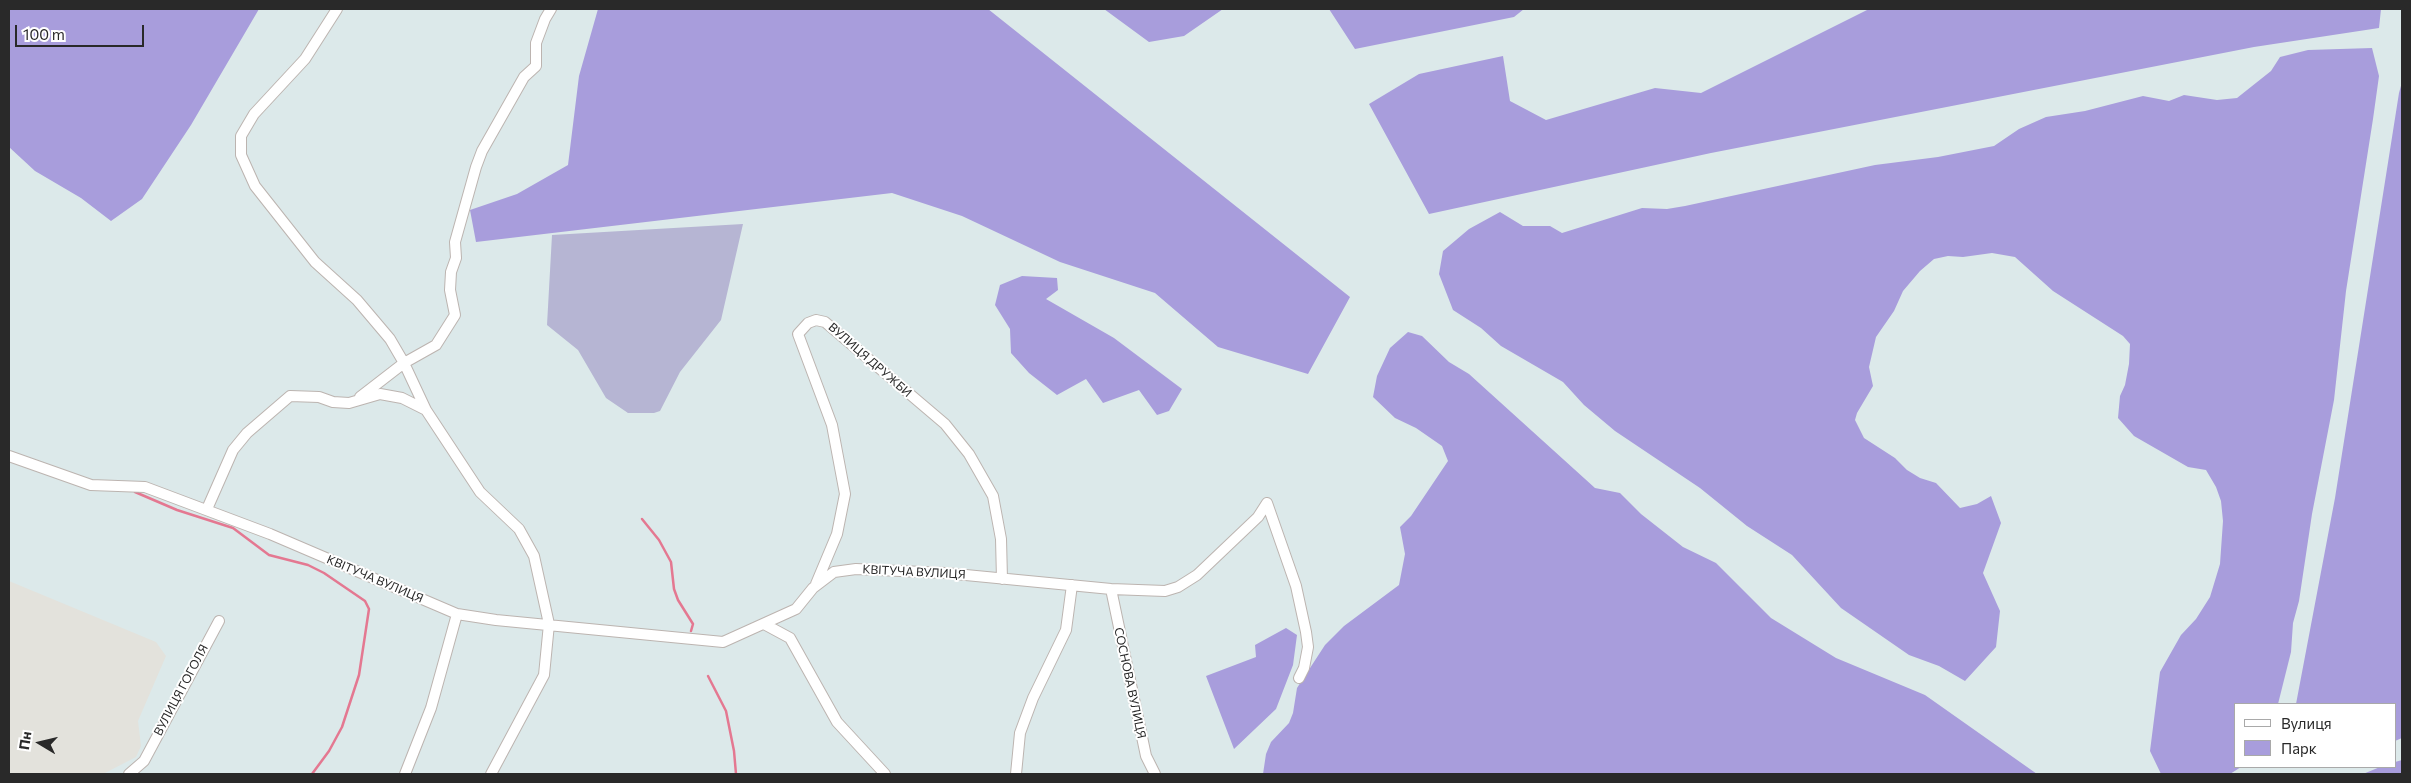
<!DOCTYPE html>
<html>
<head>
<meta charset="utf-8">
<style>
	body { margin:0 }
	#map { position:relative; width:2411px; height:783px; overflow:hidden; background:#dce9ea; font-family:Commissioner,sans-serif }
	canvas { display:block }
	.frame { position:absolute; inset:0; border:10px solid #292929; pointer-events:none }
	.legend { position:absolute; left:2234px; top:703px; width:162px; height:65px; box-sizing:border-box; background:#fff; border:1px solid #a9a9a9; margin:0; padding:6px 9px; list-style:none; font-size:15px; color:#292929 }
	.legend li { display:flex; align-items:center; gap:10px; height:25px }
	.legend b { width:25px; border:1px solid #a9a9a9 }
	.north { position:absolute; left:15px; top:718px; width:50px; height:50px; -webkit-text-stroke:4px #fff; paint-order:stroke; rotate:279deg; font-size:14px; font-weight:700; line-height:20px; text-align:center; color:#292929 }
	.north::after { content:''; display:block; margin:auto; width:18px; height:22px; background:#292929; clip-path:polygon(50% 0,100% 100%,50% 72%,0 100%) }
	.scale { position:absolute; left:15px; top:25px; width:129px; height:22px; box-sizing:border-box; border:2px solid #292929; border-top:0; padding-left:6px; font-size:15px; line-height:18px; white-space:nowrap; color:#292929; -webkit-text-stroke:4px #fff; paint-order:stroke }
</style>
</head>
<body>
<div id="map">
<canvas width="2411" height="783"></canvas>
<div class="frame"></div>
<ul class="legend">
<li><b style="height:6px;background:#fff"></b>Вулиця</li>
<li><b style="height:14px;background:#a89ddc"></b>Парк</li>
</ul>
<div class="north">Пн</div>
<div class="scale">100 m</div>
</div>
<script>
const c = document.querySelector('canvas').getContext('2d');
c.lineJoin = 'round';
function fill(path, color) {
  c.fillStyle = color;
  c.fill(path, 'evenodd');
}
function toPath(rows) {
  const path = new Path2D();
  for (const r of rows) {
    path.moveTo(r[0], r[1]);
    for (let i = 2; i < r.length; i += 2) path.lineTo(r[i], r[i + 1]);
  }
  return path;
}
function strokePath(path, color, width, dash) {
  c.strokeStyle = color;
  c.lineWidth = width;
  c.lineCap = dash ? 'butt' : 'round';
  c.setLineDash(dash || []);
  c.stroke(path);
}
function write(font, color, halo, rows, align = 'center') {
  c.font = font + ' Commissioner,sans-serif';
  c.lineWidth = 4;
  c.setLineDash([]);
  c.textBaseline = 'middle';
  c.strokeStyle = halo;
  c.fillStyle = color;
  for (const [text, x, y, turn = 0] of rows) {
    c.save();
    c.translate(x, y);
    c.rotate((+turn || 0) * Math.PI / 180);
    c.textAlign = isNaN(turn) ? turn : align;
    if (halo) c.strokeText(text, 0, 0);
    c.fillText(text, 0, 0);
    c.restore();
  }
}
const industrial = toPath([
	[9,581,156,642,166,656,138,721,141,746,136,757,103,774,9,774]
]);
const green = toPath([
	[9,9,259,9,191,125,142,199,111,221,81,198,35,171,9,147],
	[598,9,988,9,1350,297,1308,374,1218,347,1155,293,1060,262,962,216,892,193,476,242,470,210,517,194,568,165,579,76],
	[1104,9,1223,9,1184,36,1149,42],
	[1329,9,1524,9,1514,17,1355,49],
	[1869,9,2381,9,2379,28,2254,47,1711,153,1429,214,1369,104,1419,74,1503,56,1510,101,1546,120,1655,88,1701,93],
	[2372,48,2379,76,2373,119,2346,291,2334,400,2312,514,2299,601,2293,623,2291,652,2278,704,2235,704,2235,767,2241,767,2230,774,2161,774,2150,751,2160,672,2181,635,2196,619,2210,597,2220,564,2223,521,2221,501,2216,487,2206,470,2188,467,2134,436,2118,418,2120,396,2125,385,2129,364,2130,344,2123,336,2053,291,2015,257,1992,253,1963,257,1948,256,1934,259,1920,271,1903,291,1894,311,1876,337,1869,367,1873,386,1857,413,1855,420,1864,438,1895,458,1907,470,1920,478,1936,483,1960,508,1977,504,1991,496,2001,523,1983,573,2000,611,1996,647,1965,681,1939,666,1909,655,1841,608,1792,555,1747,526,1700,488,1615,431,1584,405,1563,382,1501,346,1481,328,1453,310,1439,274,1443,251,1469,229,1500,212,1523,226,1550,226,1562,233,1642,208,1667,209,1685,206,1875,165,1938,157,1994,146,2019,129,2046,117,2085,111,2143,96,2169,101,2184,95,2217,100,2237,98,2271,71,2280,57,2308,50],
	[2402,82,2402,738,2395,741,2395,704,2296,704,2335,498,2399,93],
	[1022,276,1057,278,1058,290,1046,299,1114,338,1182,389,1169,411,1157,415,1139,390,1103,403,1086,379,1057,395,1029,373,1011,353,1010,329,995,305,1000,285],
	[1408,332,1422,336,1449,362,1469,374,1595,488,1620,493,1641,514,1683,547,1716,563,1771,618,1836,658,1925,695,2037,774,1263,774,1266,754,1271,742,1289,723,1293,713,1297,688,1325,645,1344,626,1399,585,1405,554,1400,527,1411,516,1448,461,1442,446,1416,428,1395,418,1373,397,1377,376,1390,348],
	[1286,628,1297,635,1293,665,1276,709,1234,749,1206,676,1256,657,1255,645],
	[2402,760,2402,774,2363,774,2380,767,2395,767,2395,762]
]);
const cemetery = toPath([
	[743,224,721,320,680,372,660,411,654,413,628,413,606,398,578,350,547,325,552,235]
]);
const stream = toPath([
	[135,492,177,510,233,528,269,555,308,565,324,573,365,601,369,609,359,675,342,727,329,751,312,774],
	[642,519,659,540,671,562,674,589,678,600,693,624,691,631],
	[708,676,726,711,734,751,736,774]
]);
const minor = toPath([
	[337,9,305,59,254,114,241,136,241,155,255,186,315,262,357,300,390,339,404,363,426,410],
	[360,397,404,363,436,345,455,315,450,290,451,272,456,258,455,242,476,167,482,151,524,77,536,66,536,43,545,19,551,9],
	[9,456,91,485,145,487,270,534,457,614,496,620,723,642,796,609,813,588,834,572,856,569,945,573,1111,589,1165,591,1178,587,1197,575,1258,517,1267,503],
	[1267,503,1296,586,1306,632,1308,647,1304,668,1299,678],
	[207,509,233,450,247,433,290,396,319,397,333,402,349,403,380,394,402,398,426,410,480,492,519,529,534,556,549,624,544,675,491,774],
	[816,584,837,534,845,494,832,425,798,334,808,323,816,320,825,322,945,424,969,454,993,496,1001,539,1002,579],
	[1111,589,1146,756,1155,774],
	[764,624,790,638,837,722,885,774],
	[129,774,144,761,219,621],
	[405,774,431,708,457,614],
	[1016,774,1020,733,1033,698,1066,630,1072,585]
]);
const streetNames = [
	["ВУЛИЦЯ ДРУЖБИ",870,360,41],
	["КВІТУЧА ВУЛИЦЯ",914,572,3],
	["КВІТУЧА ВУЛИЦЯ",375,579,23],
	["СОСНОВА ВУЛИЦЯ",1130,683,78],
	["ВУЛИЦЯ ГОГОЛЯ",181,690,-62]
];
fill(industrial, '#e3e2dc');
fill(green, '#a89ddc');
fill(cemetery, '#b6b5d3');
strokePath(stream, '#e47891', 2.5);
strokePath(minor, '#bcb4b0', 12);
strokePath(minor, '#fff', 10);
write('12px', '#292929', '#fff', streetNames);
</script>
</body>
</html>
